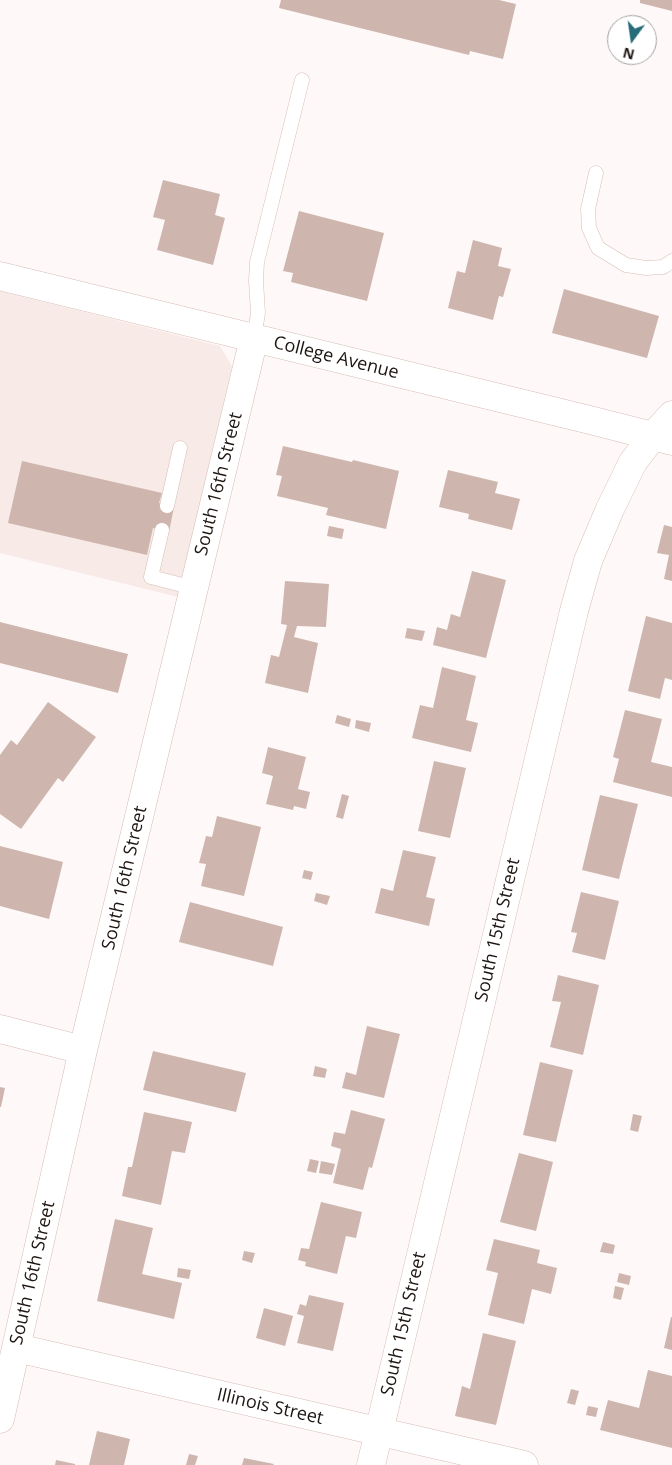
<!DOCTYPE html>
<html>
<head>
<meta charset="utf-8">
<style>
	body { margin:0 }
	#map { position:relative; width:672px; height:1465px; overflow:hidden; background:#fef9f8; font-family:"Open Sans",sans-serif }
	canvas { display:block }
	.north { position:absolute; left:607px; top:15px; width:50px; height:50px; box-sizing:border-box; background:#fff; border:1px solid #a5a2a1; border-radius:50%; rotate:194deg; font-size:14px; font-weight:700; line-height:20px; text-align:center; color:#1e1613 }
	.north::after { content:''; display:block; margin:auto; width:18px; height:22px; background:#266d7a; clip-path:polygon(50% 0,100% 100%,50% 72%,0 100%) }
</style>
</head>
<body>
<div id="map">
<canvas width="672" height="1465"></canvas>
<div class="north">N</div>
</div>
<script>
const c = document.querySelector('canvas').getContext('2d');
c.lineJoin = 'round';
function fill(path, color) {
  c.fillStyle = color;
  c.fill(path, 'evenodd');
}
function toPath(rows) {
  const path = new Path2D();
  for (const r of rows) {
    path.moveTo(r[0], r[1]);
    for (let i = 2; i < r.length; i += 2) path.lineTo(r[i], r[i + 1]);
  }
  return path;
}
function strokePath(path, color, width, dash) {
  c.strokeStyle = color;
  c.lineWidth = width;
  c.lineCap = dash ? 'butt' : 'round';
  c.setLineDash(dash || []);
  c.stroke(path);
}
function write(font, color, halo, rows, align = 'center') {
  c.font = font + ' "Open Sans",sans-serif';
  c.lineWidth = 4;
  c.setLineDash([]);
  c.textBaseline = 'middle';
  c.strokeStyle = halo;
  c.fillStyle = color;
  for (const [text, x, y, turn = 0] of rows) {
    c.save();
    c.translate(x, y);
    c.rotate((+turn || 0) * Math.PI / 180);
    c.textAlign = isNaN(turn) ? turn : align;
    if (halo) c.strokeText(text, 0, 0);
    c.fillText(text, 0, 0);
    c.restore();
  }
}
const built = toPath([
	[0,291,220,346,232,366,178,597,0,553]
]);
const building = toPath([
	[281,0,499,0,516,4,503,59,470,51,469,55,279,8],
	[640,0,672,0,672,11,640,3],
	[163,180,220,194,215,215,225,218,213,265,157,250,165,220,153,217],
	[299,211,384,233,367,301,291,282,293,273,283,271],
	[473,240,502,248,498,266,511,269,503,297,499,296,493,320,448,308,457,271,465,273],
	[564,289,659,316,647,358,552,333],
	[283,446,352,462,353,460,399,471,386,529,326,515,328,508,277,496,282,476,276,475],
	[22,461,162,493,159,503,174,507,169,532,153,528,147,555,8,523],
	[448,470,498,482,495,493,520,499,512,530,468,519,469,514,439,507],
	[664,525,672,527,672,581,664,579,669,555,657,553],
	[329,526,344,529,342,539,327,536],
	[472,571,506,580,486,658,433,645,437,627,447,630,451,614,460,617],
	[285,581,329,584,326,627,297,626,294,637,318,643,308,693,265,683,271,655,279,657,287,625,281,624],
	[646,616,672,623,672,680,665,678,660,699,628,691],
	[0,622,128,654,118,693,0,663],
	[407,628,425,631,422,641,405,638],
	[442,667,476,676,466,720,478,723,471,752,412,738,420,705,433,708],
	[48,702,96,737,63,782,58,778,21,829,0,814,0,755,11,740,17,745],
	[625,710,662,719,651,762,672,767,672,797,613,782,619,759,613,757],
	[337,715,351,719,349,727,335,723],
	[356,720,371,723,369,732,355,728],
	[268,747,306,757,298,789,310,792,306,809,294,806,293,810,266,804,273,776,262,773],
	[434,761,466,768,450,838,418,831],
	[342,794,349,796,343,819,336,817],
	[600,795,638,804,619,879,582,870],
	[217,816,261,827,244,896,201,886,206,864,199,863,206,836,212,837],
	[0,846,63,862,49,919,0,906],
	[403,850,436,857,426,897,435,899,429,926,375,913,381,888,393,891],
	[304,870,313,872,311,880,302,878],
	[581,892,619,901,605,960,572,952,577,933,571,932],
	[316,893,330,896,327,905,314,901],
	[190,902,283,927,273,966,179,942],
	[558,975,599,985,583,1055,550,1047,561,1002,552,1001],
	[367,1026,400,1034,384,1098,342,1088,346,1072,356,1075],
	[153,1051,246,1073,236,1112,143,1090],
	[540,1062,573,1070,556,1142,523,1135],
	[315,1066,327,1069,325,1078,313,1076],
	[0,1087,5,1088,1,1107,0,1107],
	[351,1110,385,1119,372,1168,369,1167,363,1190,333,1183,341,1149,331,1146,334,1132,345,1134],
	[144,1112,192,1122,185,1153,172,1151,161,1205,122,1196,128,1167,132,1167],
	[633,1114,642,1116,638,1132,630,1130],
	[519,1153,553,1162,536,1231,500,1222],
	[310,1159,319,1161,316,1173,307,1171],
	[321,1161,335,1164,332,1175,319,1173],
	[321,1202,362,1212,356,1238,346,1236,337,1274,305,1266,306,1262,298,1260,301,1248,309,1249],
	[115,1219,153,1228,142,1274,182,1283,174,1319,97,1301],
	[494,1239,540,1250,537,1263,557,1268,551,1294,532,1289,524,1324,488,1315,498,1273,486,1270],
	[603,1242,615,1245,613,1254,600,1252],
	[244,1251,255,1253,252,1263,242,1260],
	[178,1268,191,1270,189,1279,177,1277],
	[619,1273,631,1276,629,1285,617,1282],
	[615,1286,624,1288,621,1300,613,1298],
	[309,1295,344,1303,333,1351,297,1343,304,1316,297,1314,300,1304,306,1306],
	[264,1308,293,1316,285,1346,256,1338],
	[671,1317,672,1317,672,1350,664,1348],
	[483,1333,516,1341,496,1425,455,1416,462,1386,470,1389],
	[648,1370,672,1376,672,1448,600,1430,608,1400,639,1408],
	[571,1389,579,1391,575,1405,567,1403],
	[588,1406,598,1408,596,1417,586,1415],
	[97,1431,130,1439,124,1465,89,1465],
	[189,1454,198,1456,195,1465,186,1465],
	[244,1458,274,1464,273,1465,242,1465],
	[56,1460,75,1464,75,1465,55,1465]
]);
const lane = toPath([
	[596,173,588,209,589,228,598,248,626,265,646,268,663,267,672,261],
	[254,338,258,313,256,281,257,262,302,80],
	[167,506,180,448],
	[162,530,151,577,194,588]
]);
const street = toPath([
	[0,1029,83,1050],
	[17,1348,524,1465],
	[0,1419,83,1050,254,338],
	[371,1465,574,611,588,561,610,509,633,462,653,436]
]);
const secondary = toPath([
	[0,276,590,420,672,441],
	[653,436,672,415]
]);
const streetNames = [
	["College Avenue",336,358,14],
	["South 16th Street",219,484,-76],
	["South 16th Street",125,878,-77],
	["South 15th Street",498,930,-77],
	["South 16th Street",33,1273,-77],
	["South 15th Street",404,1324,-77],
	["Illinois Street",270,1407,13]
];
fill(built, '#f8eae6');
fill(building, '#ceb6af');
strokePath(lane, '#d6beb6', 15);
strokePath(street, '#d6beb6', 29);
strokePath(secondary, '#d6beb6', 29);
strokePath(lane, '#fff', 14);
strokePath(street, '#fff', 28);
strokePath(secondary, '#fff', 28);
write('18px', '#1e1613', '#fff', streetNames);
</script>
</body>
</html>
